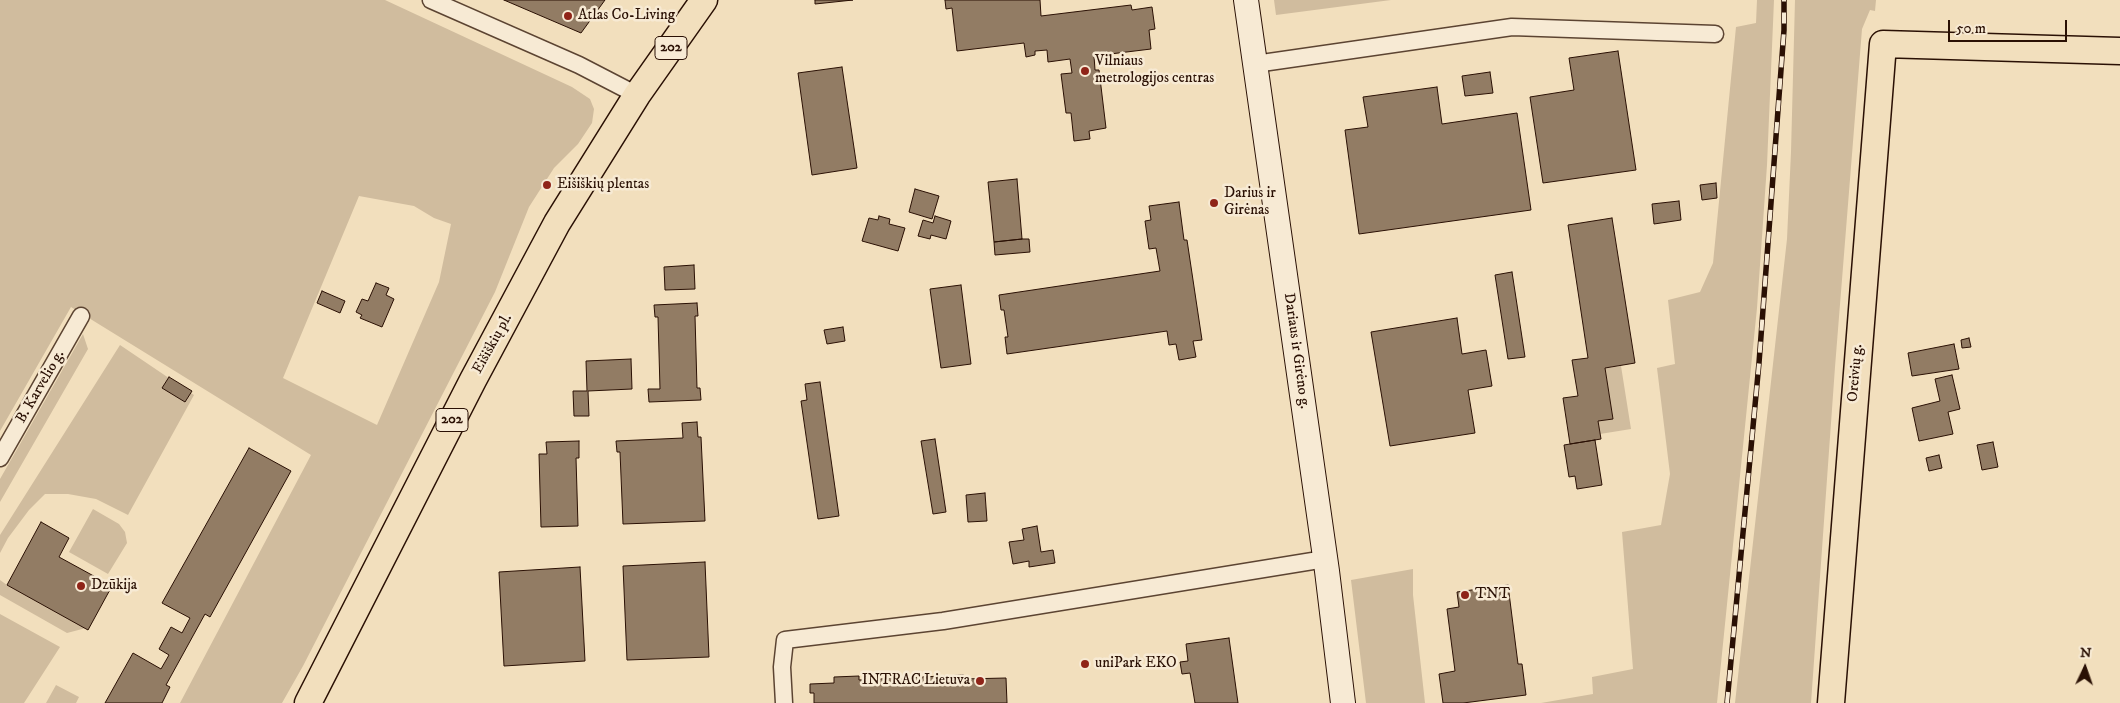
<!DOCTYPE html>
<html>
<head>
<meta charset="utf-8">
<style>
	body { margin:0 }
	#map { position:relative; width:2120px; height:703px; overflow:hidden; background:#f2dfbd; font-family:"IM FELL DW Pica",serif }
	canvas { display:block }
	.north { position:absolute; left:2060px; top:643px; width:50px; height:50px; -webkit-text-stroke:4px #f7ead4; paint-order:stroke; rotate:3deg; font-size:14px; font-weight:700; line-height:20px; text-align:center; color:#2a1004 }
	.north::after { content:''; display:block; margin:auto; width:18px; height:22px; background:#2a1004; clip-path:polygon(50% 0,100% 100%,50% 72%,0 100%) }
	.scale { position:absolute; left:1948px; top:20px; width:119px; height:22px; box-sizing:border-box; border:2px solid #2a1004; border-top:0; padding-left:6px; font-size:15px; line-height:18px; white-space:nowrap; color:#2a1004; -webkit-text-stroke:4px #f7ead4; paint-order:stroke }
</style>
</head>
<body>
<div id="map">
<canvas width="2120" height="703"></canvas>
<div class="north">N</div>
<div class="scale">50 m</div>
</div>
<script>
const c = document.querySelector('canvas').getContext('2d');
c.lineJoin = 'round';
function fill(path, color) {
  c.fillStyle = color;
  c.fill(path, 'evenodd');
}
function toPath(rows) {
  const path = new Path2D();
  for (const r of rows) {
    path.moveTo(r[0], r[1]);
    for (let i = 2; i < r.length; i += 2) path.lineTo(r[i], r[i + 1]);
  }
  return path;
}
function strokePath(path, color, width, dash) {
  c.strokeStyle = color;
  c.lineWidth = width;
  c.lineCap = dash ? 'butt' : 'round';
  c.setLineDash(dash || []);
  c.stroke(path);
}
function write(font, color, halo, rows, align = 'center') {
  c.font = font + ' "IM FELL DW Pica",serif';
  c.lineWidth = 5;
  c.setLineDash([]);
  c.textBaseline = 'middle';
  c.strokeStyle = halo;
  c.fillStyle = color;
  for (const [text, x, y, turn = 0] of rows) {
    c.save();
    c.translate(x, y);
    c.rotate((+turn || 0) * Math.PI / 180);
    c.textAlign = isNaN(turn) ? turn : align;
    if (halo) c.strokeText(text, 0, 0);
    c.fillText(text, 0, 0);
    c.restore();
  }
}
const green = toPath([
	[0,0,385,0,572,87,590,99,594,109,592,123,578,144,554,168,529,207,495,292,303,666,282,703,180,703,311,455,71,307,0,431],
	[359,196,414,206,434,218,451,224,439,282,377,425,283,378],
	[1274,0,1391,0,1276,15],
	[1757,0,1774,0,1767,165,1757,308,1717,703,1541,703,1593,694,1592,677,1633,669,1622,532,1661,525,1670,474,1657,368,1675,364,1668,300,1700,292,1713,263,1736,27,1756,23],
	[1795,0,1876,0,1875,11,1870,10,1862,29,1835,367,1811,703,1735,703,1787,239,1791,152],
	[83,334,88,349,0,502,0,479],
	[120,345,194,395,128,515,96,499,68,494,45,494,29,510,8,538,0,553,0,535],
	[1621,366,1631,429,1600,434,1598,421,1613,419,1605,368],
	[93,509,119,524,125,532,127,543,108,574,69,552],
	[1413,569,1413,595,1425,703,1366,703,1351,580],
	[0,580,7,585,86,628,67,633,0,595],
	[0,614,60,647,24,703,0,703],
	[56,685,79,697,76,703,46,703]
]);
const building = toPath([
	[504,0,605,0,581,33,504,0],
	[815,0,853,0,815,4,815,0],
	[945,0,1040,0,1041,16,1131,5,1132,10,1152,7,1155,29,1149,30,1151,49,1094,56,1095,70,1099,70,1106,128,1089,131,1090,139,1074,141,1071,113,1066,113,1061,74,1072,73,1070,59,1048,62,1047,50,1035,51,1035,55,1026,57,1024,43,957,51,952,8,946,9,945,0],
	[1618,51,1636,170,1543,183,1530,97,1574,90,1569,58,1618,51],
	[842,67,857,168,812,175,798,73,842,67],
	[1490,72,1493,93,1465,96,1462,76,1490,72],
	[1437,87,1442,124,1517,113,1531,210,1359,234,1345,130,1368,127,1363,97,1437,87],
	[1017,179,1022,239,994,242,988,182,1017,179],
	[1716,183,1717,198,1702,200,1700,185,1716,183],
	[915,189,939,196,932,219,909,212,915,189],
	[1679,201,1681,220,1654,224,1652,204,1679,201],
	[1179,202,1184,240,1187,240,1202,340,1193,341,1196,357,1179,360,1176,344,1169,345,1167,331,1007,354,1005,337,1008,337,1004,310,1001,310,999,295,1160,271,1156,248,1149,249,1145,221,1151,220,1149,206,1179,202],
	[879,216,890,219,889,224,905,228,898,251,862,241,869,218,878,220,879,216],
	[935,216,951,221,946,239,931,235,930,239,918,236,923,220,933,223,935,216],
	[1612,218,1635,363,1605,368,1613,419,1598,421,1601,439,1570,444,1563,398,1578,396,1572,360,1588,358,1568,225,1612,218],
	[1022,239,1029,239,1030,252,995,255,994,242,1022,239],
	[694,265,695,289,665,290,664,267,694,265],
	[1512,272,1525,357,1508,359,1495,275,1512,272],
	[376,283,389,288,386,295,394,299,382,327,360,318,362,315,356,312,362,299,368,301,376,283],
	[961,285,971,364,941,368,930,289,961,285],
	[322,291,345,301,340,313,317,303,322,291],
	[697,303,698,316,695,316,697,388,700,388,701,400,649,402,648,389,660,389,658,317,655,317,654,305,697,303],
	[1457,318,1462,354,1486,350,1492,386,1468,390,1475,433,1390,446,1371,332,1457,318],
	[843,327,845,341,827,344,824,330,843,327],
	[1969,338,1971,347,1962,348,1961,340,1969,338],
	[1954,344,1959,369,1912,376,1908,353,1954,344],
	[631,359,632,389,588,391,589,416,574,416,573,391,587,391,586,361,631,359],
	[1952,375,1960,409,1948,412,1953,434,1919,441,1912,408,1940,401,1935,379,1952,375],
	[169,377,192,391,185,402,162,388,169,377],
	[820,382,839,516,818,519,801,401,807,400,805,384,820,382],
	[697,422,698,437,701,437,705,521,623,524,620,452,617,452,616,441,683,438,682,423,697,422],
	[935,439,946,512,933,514,921,441,935,439],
	[1595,440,1602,485,1577,489,1575,476,1569,477,1564,445,1595,440],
	[579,441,579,458,576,458,578,526,541,527,539,454,547,454,546,442,579,441],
	[1993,442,1998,467,1982,470,1977,445,1993,442],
	[249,448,291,471,210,617,205,614,166,685,170,687,162,703,105,703,133,653,161,669,169,655,159,649,171,627,182,633,190,618,162,603,249,448],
	[1939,455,1942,468,1929,471,1926,458,1939,455],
	[985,493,987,521,968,522,966,495,985,493],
	[41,522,69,538,59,557,112,586,88,630,7,585,41,522],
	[1037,526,1041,552,1053,550,1055,563,1029,567,1029,561,1013,564,1009,542,1024,540,1022,529,1037,526],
	[705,562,709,657,627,660,623,566,705,562],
	[580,567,585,661,504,666,499,572,580,567],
	[1508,585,1518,664,1522,664,1526,695,1463,703,1443,703,1439,674,1455,671,1447,609,1459,607,1457,592,1508,585],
	[1229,638,1238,703,1195,703,1190,673,1182,674,1180,662,1188,661,1186,644,1229,638],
	[963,675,963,679,1006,678,1007,703,814,703,814,693,810,693,810,684,834,683,834,677,859,676,859,680,963,675]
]);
const minor = toPath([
	[431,0,579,65,637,95],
	[1255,64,1512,27,1715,34],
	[0,458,81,316],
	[784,703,782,667,785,640,943,621,1325,559]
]);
const secondary = toPath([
	[1246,0,1327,571,1343,703]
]);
const primary = toPath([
	[308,703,473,380,557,223,637,95,704,0],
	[1831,703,1883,44,2120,51]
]);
const rail = toPath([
	[1727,703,1759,363,1784,30,1784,0]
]);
const markers = [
	[568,16,5,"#8f2418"],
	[1085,71,5,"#8f2418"],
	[547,185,5,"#8f2418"],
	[1214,203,5,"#8f2418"],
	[81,586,5,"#8f2418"],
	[1465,595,5,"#8f2418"],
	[1085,664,5,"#8f2418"],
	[980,681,5,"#8f2418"]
];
const shields = [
	[671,48,32],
	[452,420,32]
];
const shieldNames = [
	["202",671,48],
	["202",452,420]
];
const poiNames = [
	["Atlas Co-Living",578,16],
	["Vilniaus",1095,62],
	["metrologijos centras",1095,79],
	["Eišiškių plentas",557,185],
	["Darius ir",1224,194],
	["Girėnas",1224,211],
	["Dzūkija",91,586],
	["TNT",1475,595],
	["uniPark EKO",1095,664],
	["INTRAC Lietuva",970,681,"right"]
];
const streetNames = [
	["Eišiškių pl.",493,344,-61],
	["Dariaus ir Girėno g.",1296,351,82],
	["Oreivių g.",1856,373,-85],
	["B. Karvelio g.",41,387,-60]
];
fill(green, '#d0bc9e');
fill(building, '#927c64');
strokePath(building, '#2a1004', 1);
strokePath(minor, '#5c4432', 19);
strokePath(secondary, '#2a1004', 26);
strokePath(primary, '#2a1004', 29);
strokePath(minor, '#f7ead4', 16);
strokePath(secondary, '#f7ead4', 24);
strokePath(primary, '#f2dfbd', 26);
strokePath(rail, '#2a1004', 5.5);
strokePath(rail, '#f7ead4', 4, [11]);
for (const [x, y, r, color] of markers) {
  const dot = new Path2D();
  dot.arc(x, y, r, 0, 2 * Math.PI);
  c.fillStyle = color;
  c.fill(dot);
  strokePath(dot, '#f7ead4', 2);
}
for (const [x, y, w] of shields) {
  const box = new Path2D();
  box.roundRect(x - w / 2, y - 11.5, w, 23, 4);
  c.fillStyle = '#f7ead4';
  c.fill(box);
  strokePath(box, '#2a1004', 1);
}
write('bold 14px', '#2a1004', null, shieldNames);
write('15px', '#2a1004', '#f7ead4', poiNames, 'left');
write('15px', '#2a1004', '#f7ead4', streetNames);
</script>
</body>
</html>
